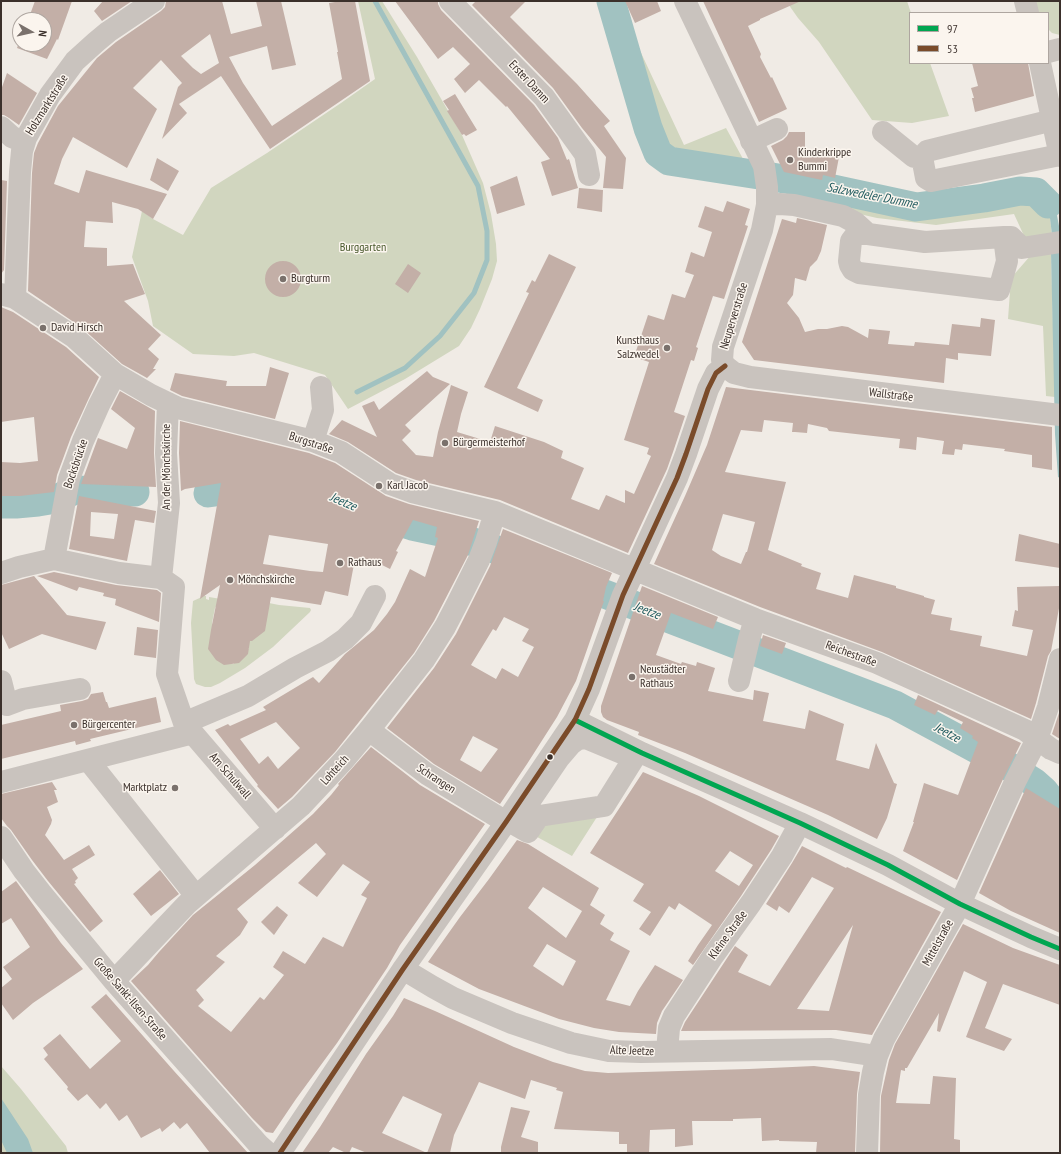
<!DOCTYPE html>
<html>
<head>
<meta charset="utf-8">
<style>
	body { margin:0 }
	#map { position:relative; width:1061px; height:1154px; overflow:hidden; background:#f0ebe5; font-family:"PT Sans Narrow",sans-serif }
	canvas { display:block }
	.frame { position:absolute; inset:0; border:2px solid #3b302b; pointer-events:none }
	.legend { position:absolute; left:909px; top:12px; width:140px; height:52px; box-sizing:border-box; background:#fbf5ee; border:1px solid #aea6a0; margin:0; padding:5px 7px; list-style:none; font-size:12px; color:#3b302b }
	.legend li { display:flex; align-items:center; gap:8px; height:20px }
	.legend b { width:20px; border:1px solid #aea6a0 }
	.north { position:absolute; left:12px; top:12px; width:40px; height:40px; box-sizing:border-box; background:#fbf5ee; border:1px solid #aea6a0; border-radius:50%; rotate:98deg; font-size:11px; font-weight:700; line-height:16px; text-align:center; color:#3b302b }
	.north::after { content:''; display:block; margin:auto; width:14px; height:18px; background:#7a716c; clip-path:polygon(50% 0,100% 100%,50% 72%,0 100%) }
</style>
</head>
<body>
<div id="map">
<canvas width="1061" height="1154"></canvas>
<div class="frame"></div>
<ul class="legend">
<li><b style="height:5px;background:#00a651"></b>97</li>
<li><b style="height:5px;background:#7a4b2a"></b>53</li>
</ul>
<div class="north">N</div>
</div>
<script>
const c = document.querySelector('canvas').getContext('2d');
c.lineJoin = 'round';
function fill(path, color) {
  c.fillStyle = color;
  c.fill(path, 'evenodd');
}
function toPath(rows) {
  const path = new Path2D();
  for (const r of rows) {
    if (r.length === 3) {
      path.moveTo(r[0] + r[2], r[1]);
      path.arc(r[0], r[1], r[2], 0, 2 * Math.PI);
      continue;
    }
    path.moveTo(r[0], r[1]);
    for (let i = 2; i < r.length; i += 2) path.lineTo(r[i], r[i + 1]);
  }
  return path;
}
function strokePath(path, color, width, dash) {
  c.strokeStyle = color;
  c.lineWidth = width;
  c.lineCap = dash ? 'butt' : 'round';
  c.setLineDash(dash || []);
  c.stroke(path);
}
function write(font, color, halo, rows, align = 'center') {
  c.font = font + ' "PT Sans Narrow",sans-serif';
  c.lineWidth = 3;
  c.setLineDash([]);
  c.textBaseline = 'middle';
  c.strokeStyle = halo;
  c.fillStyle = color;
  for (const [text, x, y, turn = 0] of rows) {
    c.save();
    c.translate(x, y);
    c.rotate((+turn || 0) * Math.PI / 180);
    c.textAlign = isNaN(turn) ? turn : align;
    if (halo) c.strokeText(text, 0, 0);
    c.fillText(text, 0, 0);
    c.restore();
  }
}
const green = toPath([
	[358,1,382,1,417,57,462,135,483,183,491,214,496,244,497,261,492,279,480,309,471,328,459,346,405,379,348,409,325,375,254,353,234,356,193,354,153,326,148,301,132,257,142,211,153,219,183,235,211,188,267,153,341,103,375,79],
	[786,1,907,1,911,13,910,13,910,63,930,63,949,116,912,123,872,120,819,42,798,18],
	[1035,1,1060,1,1060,35,1052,33,1048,29,1048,13,1038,13],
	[629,27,684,145,726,128,742,157,749,178,669,170,651,156,633,101,619,45,614,36],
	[792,175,870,190,920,202,1017,194,1037,197,1049,210,1052,235,1026,240,1014,214,936,225,877,218,785,197],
	[1051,253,1055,397,1046,396,1043,326,1008,319,1011,278,1031,255],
	[204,596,206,596,206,599,209,600,209,597,221,599,215,608,212,623,230,664,234,664,234,659,244,649,249,649,249,647,245,646,269,603,279,605,310,608,311,610,310,612,273,647,245,668,220,683,211,687,205,687,196,684,194,679,191,623,193,601],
	[604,806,572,856,528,832,539,816],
	[1,1066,21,1089,66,1146,68,1153,1,1153]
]);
const water = toPath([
	[1030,183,1047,193,1055,205,1059,226,1060,246,1060,478,1058,477,1055,434,1051,253,1052,235,1049,210,1037,197,1016,194,1010,187],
	[1,1098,28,1139,33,1153,7,1153,1,1140]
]);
const stream = toPath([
	[357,392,405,368,440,336,474,293,487,260,487,231,478,186,375,1]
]);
const river = toPath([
	[611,1,648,128,658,153,669,161,791,180,916,207,984,198,1020,191,1036,192,1048,204],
	[208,493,223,491,259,488],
	[1,504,16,504,38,502,56,499,75,490,135,492],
	[373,514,412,526,445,533,489,547,512,556],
	[568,580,895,705,1010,767,1035,783,1044,791,1054,804,1060,808]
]);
const building = toPath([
	[35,1,72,1,58,40,57,39,47,59,17,48,20,40,20,44,44,44,44,20,28,20],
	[103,1,132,1,102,21,94,11],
	[166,1,222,1,231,34,262,26,256,1,281,1,296,65,272,70,267,46,229,57,243,83,272,126,342,79,337,52,338,52,329,3,341,1,355,1,370,81,270,149,221,76,179,104,187,113,162,139,178,87,182,83,161,60,133,88,157,109,127,168,73,137,62,159,54,184,79,193,86,170,167,194,153,219,138,209,112,202,113,223,86,221,84,247,107,248,107,266,133,264,138,277,145,294,124,301,161,335,148,349,159,359,153,369,156,369,147,378,122,364,81,327,28,291,32,173,34,153,38,143,58,106,97,58,116,42,161,11,165,7],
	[210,34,219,63,201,74,193,68,181,56],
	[395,1,438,1,438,4,441,10,534,105,558,138,567,160,569,159,578,188,552,196,541,162,550,159,525,128,507,106,506,107,479,80,465,93,454,79,470,64,453,47,438,59],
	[476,1,526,1,510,17,577,84,610,121,604,126,626,158,623,189,603,188,606,157,582,128,553,88,472,5],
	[625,1,657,1,661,11,635,23],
	[703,1,801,1,760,19,760,20,748,26,761,54,760,57,771,78,772,77,787,109,759,122],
	[972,63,1028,63,1034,96,975,112,972,98,974,98,971,88,978,86],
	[7,73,37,93,19,125,9,118,4,115,1,115,1,90],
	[455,94,477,130,466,136,464,134,462,135,447,111,449,110,443,101],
	[789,132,805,132,805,151,839,157,835,178,823,175,822,180,784,172,771,146,783,140,787,136],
	[157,158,179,171,168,191,150,180],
	[517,176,525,205,497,214,490,187],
	[1,180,7,181,4,270,1,274],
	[579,188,603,190,602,212,577,208],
	[727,201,750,209,745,225,748,226,724,299,713,296,696,347,698,348,694,361,691,360,674,412,685,416,673,452,667,469,628,553,500,500,416,480,396,473,348,442,329,434,342,420,377,437,362,406,374,401,379,410,427,371,433,377,450,384,405,425,411,431,402,440,416,455,433,457,438,432,451,385,468,392,461,414,457,432,490,442,495,426,544,442,563,451,561,458,584,468,571,499,599,510,606,495,625,503,625,490,634,494,651,456,647,454,649,448,624,440,649,362,634,357,648,315,664,320,672,294,685,298,694,275,685,272,691,252,704,257,712,232,698,227,705,206,723,212],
	[797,218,827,225,821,251,817,260,810,267,806,281,795,278,793,295,787,303,799,318,805,332,818,329,827,329,842,326,848,327,868,338,869,329,890,331,888,344,914,346,915,342,949,345,952,324,980,327,981,318,995,320,991,356,958,353,958,360,946,358,944,383,754,360,742,342,782,219,796,223],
	[549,254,576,267,517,388,543,400,538,412,484,387,529,293,526,292,532,280,535,282],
	[283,279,18],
	[408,264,421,273,408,293,395,284],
	[1,307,13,312,66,347,99,377,88,400,71,437,57,475,54,492,20,496,1,496,1,462,20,463,38,461,34,417,1,422],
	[270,367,289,373,275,419,182,396,170,390,175,373,227,381,226,386,266,386],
	[726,387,1052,427,1052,470,1032,467,1032,455,1004,451,1005,449,963,444,962,450,955,449,954,455,942,454,944,441,917,437,916,450,909,449,899,448,900,439,829,431,827,428,808,424,807,433,795,432,792,432,793,423,764,420,762,432,741,430,725,472,786,482,768,550,802,564,801,566,821,573,816,589,848,598,854,575,896,586,896,588,924,596,924,597,935,600,931,614,952,618,950,630,982,636,980,646,1027,656,1033,630,1012,626,1015,610,1018,611,1017,587,1060,586,1060,603,1051,651,1048,656,1036,703,1031,719,882,652,760,607,654,564,685,496,707,445],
	[723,514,755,522,747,552,746,552,741,564,721,556,712,550],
	[120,391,155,411,154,453,156,487,81,484,98,438,127,449,135,428,111,409],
	[180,421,309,453,335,463,386,496,409,504,479,521,468,555,434,621,414,653,335,752,292,797,278,809,257,786,258,785,215,730,228,724,230,726,266,710,263,707,313,677,319,683,345,654,374,630,387,614,395,602,410,569,425,577,438,538,435,537,437,527,413,520,396,551,398,552,390,569,378,563,355,559,348,596,325,591,321,605,271,597,265,631,252,641,250,641,248,654,239,663,224,665,216,660,208,649,211,630,220,585,200,599,221,483,185,489,181,491,179,453],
	[269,535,328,544,323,572,310,571,263,564],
	[276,722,300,748,278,769,268,756,259,764,240,739],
	[79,496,156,511,154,523,135,520,127,561,69,549],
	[91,512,118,514,114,539,90,536],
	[503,529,612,573,606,587,603,601,604,601,576,681,557,717,527,764,500,804,434,764,387,728,434,668,456,634,490,566],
	[504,617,529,629,522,641,534,647,518,677,502,668,496,679,471,665,493,629,496,631],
	[473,736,498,749,481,772,460,760],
	[1019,534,1060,544,1060,568,1015,561],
	[54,572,116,585,157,590,161,593,159,622,115,605,116,599,103,596,104,593,79,587,77,591,37,576],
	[34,576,67,615,106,622,96,650,42,634,9,649,1,632,1,585],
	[642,586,718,617,713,629,671,613,656,655,681,664,682,662,696,666,697,662,715,668,708,691,753,700,754,690,769,693,763,721,805,729,809,710,844,724,836,760,869,769,876,743,894,783,897,784,887,818,877,839,828,815,750,781,685,753,638,735,639,732,607,720,603,717,601,712,601,706],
	[137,627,158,630,156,658,134,655],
	[763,635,786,643,782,654,760,646],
	[103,692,106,702,107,702,109,708,156,697,161,722,90,739,91,741,76,745,75,741,1,759,1,725,61,711,60,705,82,701,88,699,91,694],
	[918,695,1021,743,1004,777,957,880,903,851,914,822,913,822,924,783,958,795,978,742,972,738,973,736,960,728,963,722,938,710,935,715,914,705],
	[1060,710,1060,739,1052,734],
	[371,747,420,785,485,824,400,945,387,968,337,1043,296,1099,273,1133,266,1132,252,1118,131,981,148,965,159,952,193,915,255,865,313,814,331,795,339,785,338,784],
	[316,843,326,854,298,883,317,897,343,864,370,882,361,895,367,898,343,947,323,937,305,964,283,951,273,967,284,975,264,1000,260,997,231,1032,198,1006,204,1000,196,990,225,962,216,956,240,935,248,922,237,909],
	[643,772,699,796,779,836,771,850,741,896,693,965,688,961,698,945,712,925,679,903,675,910,669,906,650,936,639,929,651,912,633,901,644,884,590,853],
	[730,851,753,865,739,886,715,871],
	[52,782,57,790,54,790,58,802,47,807,52,820,51,824,45,835,64,860,89,845,95,855,72,869,78,878,75,881,76,883,74,884,103,921,90,932,48,881,32,860,11,830,7,826,1,818,1,794],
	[1026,788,1060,809,1060,933,1011,911,979,893],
	[517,840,528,844,599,888,590,905,605,915,600,924,614,933,610,940,630,951,606,1000,630,1006,638,991,655,965,683,980,662,1011,657,1023,656,1034,619,1032,594,1028,559,1019,479,989,428,962,460,917,489,879],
	[543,887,582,911,566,938,528,908],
	[547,944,576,961,563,986,533,966],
	[802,846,846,868,847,867,941,912,872,1035,836,1030,681,1031,685,1022,735,946,748,955,738,972,770,986,834,888,812,877,789,913,779,906,777,911,766,904,792,863],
	[853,925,829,1011,797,1009],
	[160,870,179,894,151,916,133,894],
	[16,881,61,943,83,969,33,1003,13,1020,1,1003,1,988,12,979,3,967,30,947,11,918,1,924,1,892],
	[277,906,288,915,274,935,261,922],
	[963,924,1013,948,1060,965,1060,1005,1003,984,985,1028,1012,1039,1004,1051,966,1037,987,982,964,971,940,1032,937,1031,939,1013,907,1068,905,1068,905,1071,901,1070,896,1103,930,1104,933,1076,956,1078,954,1139,960,1140,960,1153,880,1153,881,1096,889,1060,895,1044],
	[106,994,174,1071,248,1153,210,1153,187,1123,180,1129,174,1122,162,1132,160,1128,141,1138,127,1115,119,1121,106,1103,100,1109,87,1094,78,1101,67,1089,68,1087,44,1059,48,1055,43,1048,60,1034,90,1069,121,1041,91,1007],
	[404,998,435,1011,514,1047,553,1062,585,1071,608,1073,749,1069,814,1066,860,1072,857,1094,855,1153,816,1153,817,1142,779,1141,779,1140,762,1141,761,1118,733,1119,733,1121,692,1121,693,1145,675,1147,675,1129,650,1130,649,1153,627,1153,627,1144,619,1144,619,1132,554,1129,563,1092,556,1090,557,1088,531,1080,525,1099,479,1082,454,1135,450,1153,427,1153,442,1114,403,1096,382,1133,427,1153,367,1153,352,1147,349,1153,346,1153,333,1147,328,1153,302,1153,320,1127,366,1054,393,1016],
	[511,1107,530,1111,521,1137,538,1142,538,1153,501,1153,501,1147]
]);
const minor = toPath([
	[450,1,544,97,585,154,589,175],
	[685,1,764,166,767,187,767,205,762,230,723,347,722,360,725,366,734,373,750,377,1060,415],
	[1025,1,1028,13],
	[1048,52,1060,49],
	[1040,63,1060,156],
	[1053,120,927,151,922,157,926,178,931,181,1060,155],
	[1,127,12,137,24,142],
	[883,132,914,157,922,157],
	[751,141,777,129],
	[767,205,780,204,794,205,843,216,856,223,868,234,925,242,1004,237,1007,261,999,290,859,273,853,270,850,265,849,261,851,241,854,237,858,234,868,234],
	[1004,237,1011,237,1022,248,1060,242],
	[1,294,15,298,74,337,115,374,151,395,178,408,313,441,341,452,390,484,412,492,495,512,755,619,877,663,1025,730,1051,749,1060,753],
	[15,298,20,172,22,151,26,138,50,95,75,61,96,42,108,32,154,1],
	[313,441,323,410,321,387],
	[54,559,69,479,83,441,99,405,115,374],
	[1,573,19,567,54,559,119,573,161,578,174,587,167,674,184,723,275,829],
	[161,578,169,503,166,453,168,403],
	[1,681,7,705,23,699,80,689],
	[739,681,749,639,755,619],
	[575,720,642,753,800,823,888,865,960,904,1031,937,1060,949],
	[184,723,248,696,295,668,328,651,345,639,361,623,375,596],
	[369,730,427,774,506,822],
	[586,738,634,758,604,806,539,816,528,832,514,824,559,758,571,744,578,739,586,738],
	[88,760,196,896],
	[1,782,193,733],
	[1,837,24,871,42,894,114,981,259,1145,268,1153],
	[403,969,433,987,453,998,512,1023,571,1043,609,1051,641,1052,831,1049,877,1056],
	[114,981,187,904,301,806,344,760,369,730,424,660,445,627,457,604,479,560,486,542,495,512],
	[667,1051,669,1028,674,1016,713,956,751,903,782,856,800,823],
	[280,1153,403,969,506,822,575,720,589,689,623,595,677,478,686,454,708,389,716,373,725,366],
	[867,1153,869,1095,873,1072,877,1056,884,1039,960,904,1015,782,1037,739,1048,707,1060,659]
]);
const bus1 = toPath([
	[575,720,642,753,800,823,888,865,960,904,1031,937,1060,949]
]);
const bus2 = toPath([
	[280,1153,403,969,506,822,575,720,589,689,623,595,677,478,686,454,708,389,716,373,725,366]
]);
const markers = [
	[790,160,4,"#7a716c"],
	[283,279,4,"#7a716c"],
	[43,328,4,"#7a716c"],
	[667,348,4,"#7a716c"],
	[445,443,4,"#7a716c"],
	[379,486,4,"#7a716c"],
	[340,563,4,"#7a716c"],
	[230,580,4,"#7a716c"],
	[632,677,4,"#7a716c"],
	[74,725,4,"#7a716c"],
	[550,757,3.5,"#3b302b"],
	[175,788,4,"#7a716c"]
];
const streetNames = [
	["Erster Damm",529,82,47],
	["Holzmarktstraße",47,105,-58],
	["Neuperverstraße",734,316,-73],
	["Wallstraße",891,395,7],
	["Burgstraße",311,443,18],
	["Bocksbrücke",76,464,-71],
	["An der Mönchskirche",167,467,-90],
	["Reichestraße",851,654,20],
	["Lohteich",335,770,-48],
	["Am Schulwall",230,776,49],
	["Schrangen",436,779,33],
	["Kleine Straße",728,935,-54],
	["Mittelstraße",938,943,-61],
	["Große Sankt-Ilsen-Straße",130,999,49],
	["Alte Jeetze",632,1051,2]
];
const poiNames = [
	["Kinderkrippe",798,153],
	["Bummi",798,167],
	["Burgturm",291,279],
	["David Hirsch",51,328],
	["Kunsthaus",659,341,"right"],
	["Salzwedel",659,355,"right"],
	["Bürgermeisterhof",453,443],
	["Karl Jacob",387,486],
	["Rathaus",348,563],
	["Mönchskirche",238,580],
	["Neustädter",640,670],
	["Rathaus",640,684],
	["Bürgercenter",82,725],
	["Marktplatz",167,788,"right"]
];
const parkNames = [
	["Burggarten",363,248]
];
const waterNames = [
	["Salzwedeler Dumme",872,196,11],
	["Jeetze",343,502,23],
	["Jeetze",647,611,21],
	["Jeetze",947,733,28]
];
fill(green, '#d1d6bf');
fill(water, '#a1c2c1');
strokePath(stream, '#a1c2c1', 5);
strokePath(river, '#a1c2c1', 29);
fill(building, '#c3afa7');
strokePath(minor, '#c9c3be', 22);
strokePath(bus1, '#00a651', 5);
strokePath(bus2, '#7a4b2a', 5);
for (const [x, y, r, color] of markers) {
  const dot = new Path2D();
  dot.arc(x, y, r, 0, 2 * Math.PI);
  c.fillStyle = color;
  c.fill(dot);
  strokePath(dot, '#fbf5ee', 1.5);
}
write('12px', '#3b302b', '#fbf5ee', streetNames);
write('12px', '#3b302b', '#fbf5ee', poiNames, 'left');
write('12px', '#4a5a2e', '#fbf5ee', parkNames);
write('italic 13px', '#1f5a5e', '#fbf5ee', waterNames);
</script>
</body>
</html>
